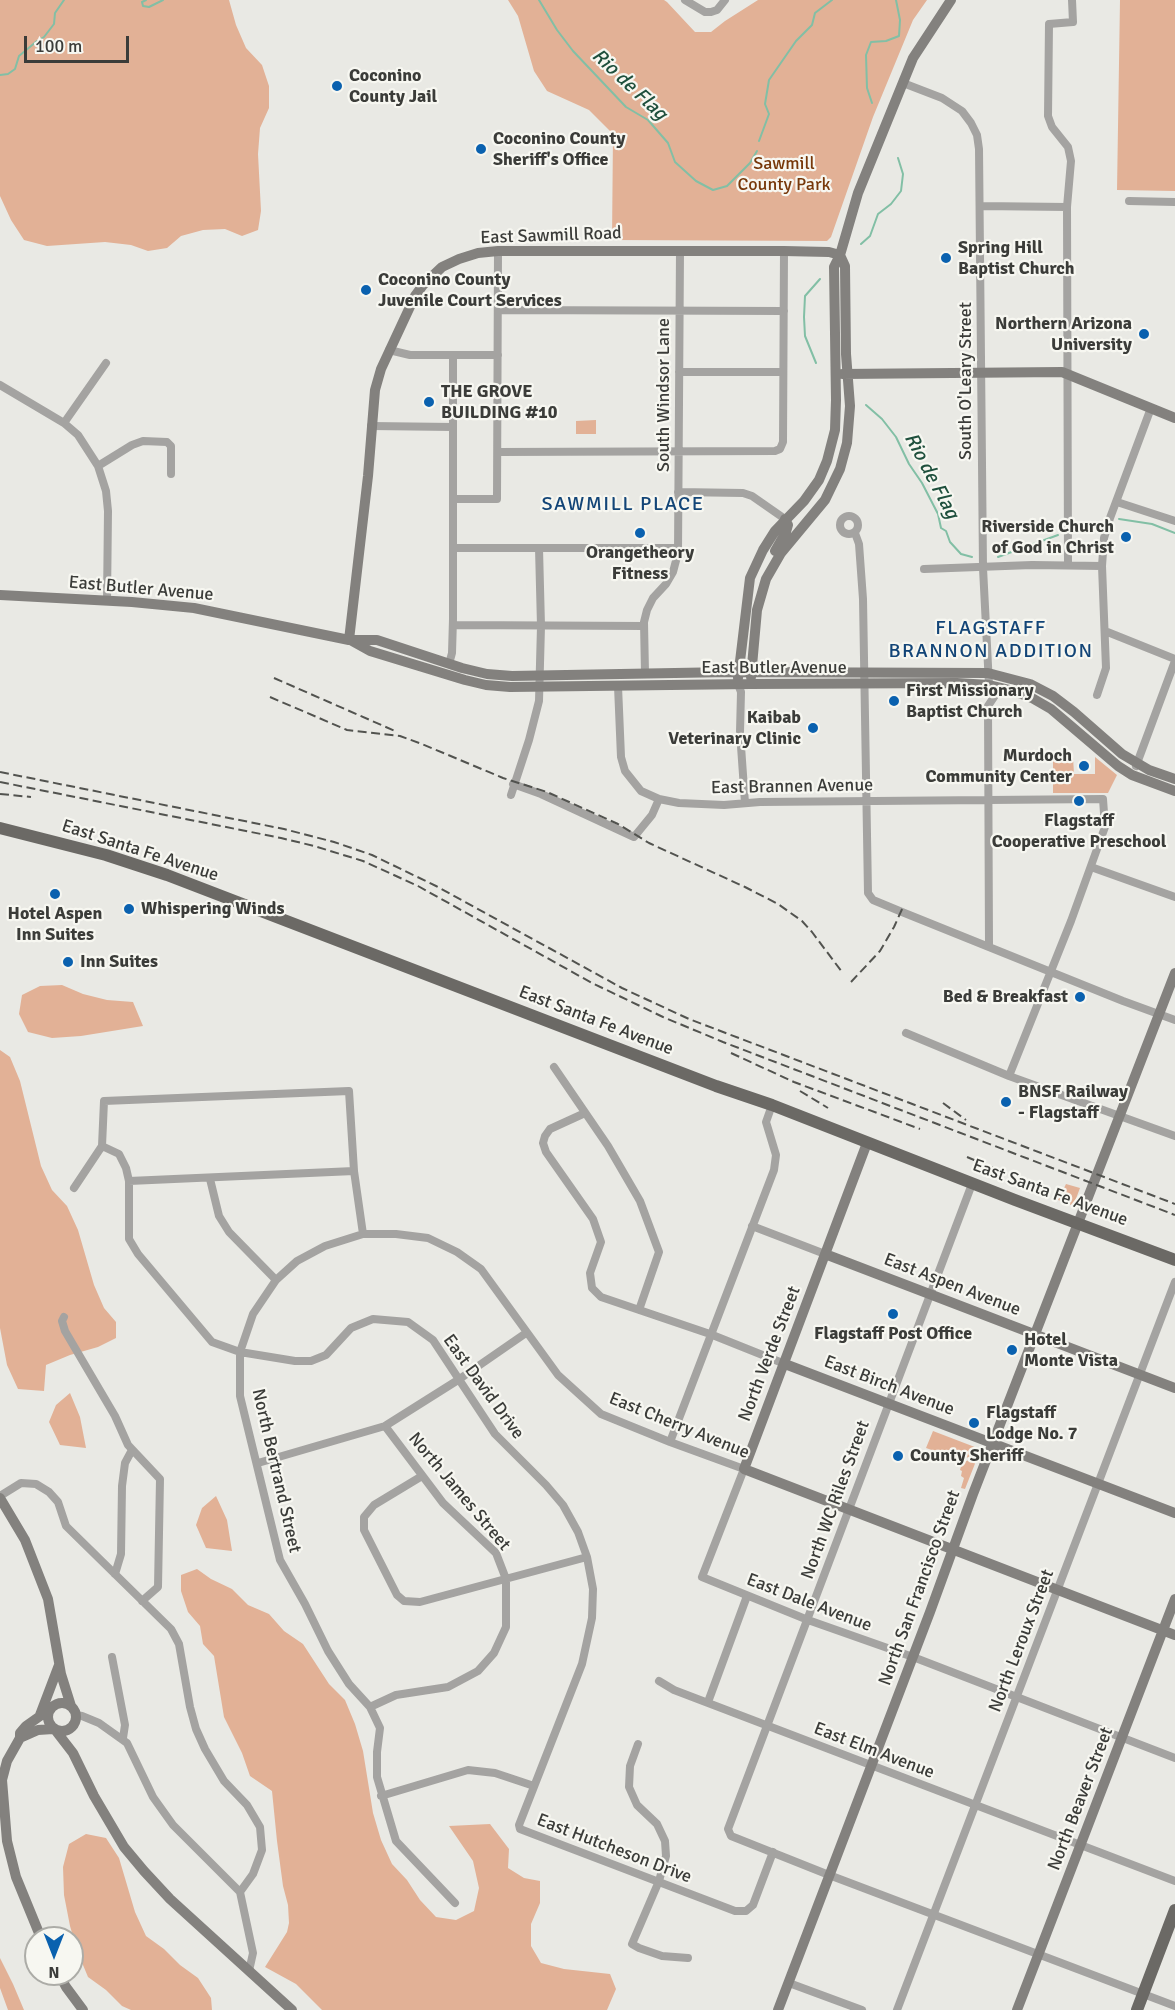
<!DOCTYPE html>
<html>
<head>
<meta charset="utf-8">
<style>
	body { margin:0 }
	#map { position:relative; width:1175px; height:2010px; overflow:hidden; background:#e9e9e4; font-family:Signika,sans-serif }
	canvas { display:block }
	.north { position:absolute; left:24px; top:1926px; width:60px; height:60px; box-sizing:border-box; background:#f7f7f1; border:2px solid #acaca7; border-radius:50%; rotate:180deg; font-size:16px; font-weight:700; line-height:24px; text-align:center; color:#3b3c39 }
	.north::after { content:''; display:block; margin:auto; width:21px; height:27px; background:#0a61af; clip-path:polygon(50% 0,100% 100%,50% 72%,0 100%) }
	.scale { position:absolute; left:24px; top:36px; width:105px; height:27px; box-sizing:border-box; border:3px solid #3b3c39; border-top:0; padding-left:8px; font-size:18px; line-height:21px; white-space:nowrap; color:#3b3c39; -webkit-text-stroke:4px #f7f7f1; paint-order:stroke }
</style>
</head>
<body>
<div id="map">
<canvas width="1175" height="2010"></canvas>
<div class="north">N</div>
<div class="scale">100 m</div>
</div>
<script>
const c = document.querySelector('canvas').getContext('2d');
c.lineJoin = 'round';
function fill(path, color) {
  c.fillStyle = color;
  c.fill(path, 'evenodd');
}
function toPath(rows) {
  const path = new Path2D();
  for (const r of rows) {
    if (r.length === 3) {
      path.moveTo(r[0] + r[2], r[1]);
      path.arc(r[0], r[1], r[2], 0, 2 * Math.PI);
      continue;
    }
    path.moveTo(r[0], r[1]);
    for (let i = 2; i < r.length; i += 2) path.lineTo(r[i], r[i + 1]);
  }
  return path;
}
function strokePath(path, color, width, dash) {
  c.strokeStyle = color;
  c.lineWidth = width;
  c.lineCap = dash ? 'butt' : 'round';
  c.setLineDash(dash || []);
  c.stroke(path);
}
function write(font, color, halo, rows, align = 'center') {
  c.font = font + ' Signika,sans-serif';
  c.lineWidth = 4.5;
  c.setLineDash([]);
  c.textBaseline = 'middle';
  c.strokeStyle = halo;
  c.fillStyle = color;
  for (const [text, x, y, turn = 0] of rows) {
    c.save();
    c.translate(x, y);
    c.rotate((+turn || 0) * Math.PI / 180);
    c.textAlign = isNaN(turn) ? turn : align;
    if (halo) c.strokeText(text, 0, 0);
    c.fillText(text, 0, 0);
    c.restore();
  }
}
const green = toPath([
	[0,0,229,0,236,25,246,48,262,65,269,86,269,108,260,128,258,154,261,211,258,230,242,236,225,229,203,230,181,236,167,248,148,251,131,245,105,242,47,246,24,240,11,220,0,196],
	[508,0,664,0,667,2,695,32,711,32,725,21,758,0,927,0,913,20,873,117,831,237,827,241,612,240,613,134,589,110,547,91,534,71,518,16],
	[1120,0,1175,0,1175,191,1117,190],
	[596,420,596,434,576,434,576,421],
	[1053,757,1073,757,1074,774,1095,774,1095,757,1117,775,1108,793,1053,793],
	[62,985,83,994,107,1000,133,1002,143,1026,81,1036,52,1038,28,1032,19,1014,22,995,40,986],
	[0,1050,10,1057,20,1081,41,1166,52,1190,67,1206,78,1230,94,1285,104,1308,116,1322,116,1338,98,1347,70,1355,46,1365,44,1391,18,1389,7,1365,0,1328],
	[1066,1184,1080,1188,1074,1204,1071,1205,1058,1200],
	[70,1393,80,1417,86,1448,60,1445,49,1422,56,1405],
	[933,1431,980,1449,979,1453,961,1460,926,1448],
	[978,1456,965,1489,961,1488,964,1478,961,1476,962,1471,960,1470,962,1463],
	[216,1496,227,1520,232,1551,206,1548,196,1525,202,1508],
	[197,1569,211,1579,232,1589,248,1605,269,1614,284,1631,303,1644,329,1684,345,1700,355,1724,363,1751,373,1813,381,1840,392,1864,407,1880,420,1900,436,1917,456,1920,474,1911,479,1888,473,1861,449,1826,490,1824,509,1849,508,1868,524,1878,540,1881,540,1903,531,1924,531,1946,541,1963,564,1969,610,1974,616,1989,607,2010,322,2010,296,1984,265,1967,287,1932,289,1923,288,1905,283,1886,277,1841,272,1791,250,1776,242,1753,224,1717,214,1656,203,1644,200,1626,188,1612,181,1591,181,1575],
	[86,1834,106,1838,119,1858,135,1912,146,1936,164,1949,180,1965,198,1978,211,1998,212,2010,131,2010,122,2006,106,1990,88,1977,78,1953,70,1926,64,1895,63,1867,69,1844],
	[0,1958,13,1984,24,2010,8,2010,0,1988]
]);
const stream = toPath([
	[146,0,142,2,143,6,149,7,163,0],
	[539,0,557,30,573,51,626,107,648,120,668,143,675,162,696,181,713,190,727,186,750,163,757,151],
	[0,75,8,74,15,69,19,56,37,41,44,37,54,24,55,13,64,0],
	[872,103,867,88,866,55,871,42,886,41,899,36,900,20,896,0],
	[759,141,769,114,765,104,769,80,796,41,812,25,815,13,832,0],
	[861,244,870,236,878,214,891,204,901,191,903,174,898,158],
	[816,363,805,336,804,317,805,296,820,279],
	[866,405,882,419,896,437,909,464,922,483,938,514,941,528,946,531,950,542,961,554,972,557],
	[1119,519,1152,524,1175,533],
	[1080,528,1098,524],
	[998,557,1058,535]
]);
const street = toPath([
	[685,0,705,12,711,12,717,10,725,0],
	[903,83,942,98,962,111,971,123,977,135,979,149,983,568,989,685],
	[1129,201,1175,202],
	[980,206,1067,207],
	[498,310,784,311],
	[389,350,410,355,498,355],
	[679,372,783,372],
	[0,385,64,423,78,435,98,466,106,491,108,511,107,601],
	[64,423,106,363],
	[371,426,453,427],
	[499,452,775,451,780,449,783,442,784,251],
	[98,466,132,445,143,441,167,442,171,446,171,474],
	[678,492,743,493,752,496,785,519],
	[453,499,497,499,498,251],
	[1117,502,1175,521],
	[849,525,9],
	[855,533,859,544,863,599,868,893,873,900,902,912,1123,1001,1175,1020],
	[453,548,678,548],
	[1068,565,1067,207,1071,161,1068,147,1052,127,1048,116,1049,24,1073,22,1072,0],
	[924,569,1032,565,1102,566],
	[453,625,644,626],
	[1105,631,1175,659],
	[449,664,452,653,453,619,453,356],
	[645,673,644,622,647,610,653,598,666,584,673,572,678,553,680,251],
	[738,684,741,692,740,732,745,803],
	[618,686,621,757,625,771,641,791,659,799,679,803,724,805,760,802,1103,799,1105,827,1071,921,1009,1076],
	[1097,695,1106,668,1102,566,1104,538,1110,518,1151,408],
	[1136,766,1175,661],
	[513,784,541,794,634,837,652,815,659,799],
	[511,795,529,740,539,701,541,626,539,548],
	[1091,867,1175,897],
	[989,946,988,706,996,694,1007,691],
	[906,1033,1009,1076,1175,1136],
	[554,1067,608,1146,640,1201,659,1252,639,1310],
	[585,1113,550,1129,545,1136,543,1143,546,1152,593,1219,601,1242,590,1273,592,1288,601,1297,710,1334,785,1364],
	[102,1146,119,1154,126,1168,129,1181,129,1239,138,1254,212,1342,240,1352,295,1361,311,1361,326,1355,351,1328,373,1319,408,1322,433,1340,495,1434,546,1485,563,1505,578,1532,587,1557,593,1589,592,1618,582,1664,519,1825,520,1829,735,1911,746,1911,753,1905,773,1852],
	[210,1179,219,1216,229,1232,276,1280],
	[129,1181,354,1171],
	[972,1184,728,1829,731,1836,829,1875,1175,2006],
	[74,1188,102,1146,104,1101,349,1091,354,1171,363,1234],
	[752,1226,825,1254],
	[64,1317,62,1321,65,1331,115,1416,128,1445,160,1479,158,1587,142,1601],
	[670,1442,774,1170,776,1155,766,1122,772,1105],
	[258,1463,385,1426,458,1380,526,1333],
	[422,1476,374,1505,364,1517,364,1530,397,1595,404,1601,420,1602,587,1557],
	[0,1496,21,1483,36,1484,49,1492,58,1502,66,1526,171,1629,179,1644,190,1707,196,1729,205,1749,224,1781,247,1805,260,1827,262,1850,253,1874,240,1892],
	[115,1574,121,1554,122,1486,125,1463,132,1450],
	[112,1657,125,1725,123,1738],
	[659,1681,674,1690,1175,1881],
	[708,1702,747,1596],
	[370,1707,396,1695,448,1687,478,1671,494,1653,506,1627,506,1579,496,1553,443,1503,385,1426],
	[76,1715,82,1716,99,1723,127,1743,153,1797,173,1825,240,1892,253,1953,249,1971],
	[638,1744,630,1766,629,1787,637,1805,657,1824,665,1841,666,1856,659,1881,632,1944,639,1948,662,1956,688,1958],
	[381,1796,468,1770,495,1773,534,1786],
	[455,1903,396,1841,377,1777,377,1752,380,1728,370,1707,349,1684,328,1651,305,1604,280,1560,240,1396,240,1352,253,1314,276,1280,297,1261,325,1246,363,1234,396,1234,428,1238,457,1252,481,1269,558,1375,601,1414,670,1442,744,1469,702,1577,808,1620,913,1657,1175,1758],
	[789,1983,862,2010],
	[897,2010,1175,1282]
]);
const secondary = toPath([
	[842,374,1062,372,1175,418],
	[775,551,786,532,788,525,785,519],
	[0,595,132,602,194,608,349,640,377,640,462,668,487,674,512,676,729,672,988,673,1030,684,1053,696,1074,712,1122,754,1149,770,1175,779],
	[349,640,368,476,375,390,381,369,415,296,423,285,442,267,459,259,478,253,498,251,784,251,829,252,840,255],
	[352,641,370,651,465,680,486,685,510,687,750,684,957,683,989,685,1014,691,1032,698,1051,709,1118,766,1132,775,1175,791],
	[751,677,757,610,766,579,781,553,825,500,840,469,847,443,850,406,846,354,845,266,840,255],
	[738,678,750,578,763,550,775,531,804,501,819,480,827,461,835,430,836,400,834,267,840,255,858,193,913,58,951,0],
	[867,1143,744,1469,1175,1635],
	[825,1254,1175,1388],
	[785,1364,1175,1513],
	[0,1498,25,1540,48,1599,61,1674,71,1706],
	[62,1717,14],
	[40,1715,59,1665],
	[56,1731,73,1753,94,1796,124,1847,144,1871,170,1899,292,2010],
	[20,1738,38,1730,53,1729],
	[41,1938,16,1877,7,1841,2,1780,7,1761,20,1738,20,1733,26,1726,50,1709],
	[59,1974,66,1987,83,2010],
	[778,2010,930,1612,973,1494,1175,973],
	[1017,2010,1175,1599]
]);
const primary = toPath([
	[0,828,106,855,167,875,716,1086,772,1105,1015,1200,1175,1260],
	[1137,2010,1175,1910]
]);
const rail = toPath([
	[274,678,395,731],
	[270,697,347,730,400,736,422,744,503,778,547,792,618,824,649,843,745,887,778,904,802,921,812,932,842,972],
	[0,772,284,829,334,842,372,855,436,886,622,988,689,1019,1175,1204],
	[0,782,281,838,314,846,363,861,418,886,592,983,663,1017,723,1042,1175,1215],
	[0,794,31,797],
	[851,982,880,951,894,927,903,907],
	[731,1053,794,1082,920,1129],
	[800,1091,828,1108],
	[943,1103,966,1120],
	[967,1157,998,1170]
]);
const markers = [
	[337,86,6,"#0a61af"],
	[481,149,6,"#0a61af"],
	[946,258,6,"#0a61af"],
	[366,290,6,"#0a61af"],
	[1144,334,6,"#0a61af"],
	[429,402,6,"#0a61af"],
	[640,533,6,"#0a61af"],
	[1126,537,6,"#0a61af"],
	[894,701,6,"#0a61af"],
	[813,728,6,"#0a61af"],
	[1084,766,6,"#0a61af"],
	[1079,801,6,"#0a61af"],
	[55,894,6,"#0a61af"],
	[129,909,6,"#0a61af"],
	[68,962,6,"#0a61af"],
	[1080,997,6,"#0a61af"],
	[1006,1102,6,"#0a61af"],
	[893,1314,6,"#0a61af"],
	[1012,1350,6,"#0a61af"],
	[974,1423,6,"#0a61af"],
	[898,1456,6,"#0a61af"]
];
const poiNames = [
	["Coconino",349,76],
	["County Jail",349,97],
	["Coconino County",493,139],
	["Sheriff's Office",493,160],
	["Spring Hill",958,248],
	["Baptist Church",958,269],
	["Coconino County",378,280],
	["Juvenile Court Services",378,301],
	["Northern Arizona",1132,324,"right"],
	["University",1132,345,"right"],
	["THE GROVE",441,392],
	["BUILDING #10",441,413],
	["Riverside Church",1114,527,"right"],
	["of God in Christ",1114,548,"right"],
	["Orangetheory",640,553,"center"],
	["Fitness",640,574,"center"],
	["First Missionary",906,691],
	["Baptist Church",906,712],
	["Kaibab",801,718,"right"],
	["Veterinary Clinic",801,739,"right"],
	["Murdoch",1072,756,"right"],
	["Community Center",1072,777,"right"],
	["Flagstaff",1079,821,"center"],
	["Cooperative Preschool",1079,842,"center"],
	["Whispering Winds",141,909],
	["Hotel Aspen",55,914,"center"],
	["Inn Suites",55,935,"center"],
	["Inn Suites",80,962],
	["Bed & Breakfast",1068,997,"right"],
	["BNSF Railway",1018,1092],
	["- Flagstaff",1018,1113],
	["Flagstaff Post Office",893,1334,"center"],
	["Hotel",1024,1340],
	["Monte Vista",1024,1361],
	["Flagstaff",986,1413],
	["Lodge No. 7",986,1434],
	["County Sheriff",910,1456]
];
const parkNames = [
	["Sawmill",784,164],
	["County Park",784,185]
];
const streetNames = [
	["East Sawmill Road",551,236,-2],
	["South O'Leary Street",966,381,-90],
	["South Windsor Lane",664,395,-90],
	["East Butler Avenue",141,589,5],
	["East Butler Avenue",774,668],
	["East Brannen Avenue",792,787,-1],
	["East Santa Fe Avenue",140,851,18],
	["East Santa Fe Avenue",596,1021,21],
	["East Santa Fe Avenue",1050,1193,20],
	["East Aspen Avenue",952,1285,21],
	["North Verde Street",770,1354,-69],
	["East Birch Avenue",889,1386,21],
	["East David Drive",483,1387,54],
	["East Cherry Avenue",679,1426,22],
	["North Bertrand Street",276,1471,77],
	["North James Street",459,1492,50],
	["North WC Riles Street",836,1500,-70],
	["North San Francisco Street",920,1588,-70],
	["East Dale Avenue",809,1603,21],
	["North Leroux Street",1022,1641,-69],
	["East Elm Avenue",874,1751,21],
	["North Beaver Street",1081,1799,-69],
	["East Hutcheson Drive",614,1849,21]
];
const waterNames = [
	["Rio de Flag",629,85,43],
	["Rio de Flag",931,476,62]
];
const neighbourhoodNames = [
	["SAWMILL PLACE",623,505],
	["FLAGSTAFF",991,629],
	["BRANNON ADDITION",991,652]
];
fill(green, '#e2b196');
strokePath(stream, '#82bfa5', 2);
strokePath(street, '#a4a3a1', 8);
strokePath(secondary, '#83817e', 10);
strokePath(primary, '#6b6965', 12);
strokePath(rail, '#52534f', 2, [9, 4.5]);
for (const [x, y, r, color] of markers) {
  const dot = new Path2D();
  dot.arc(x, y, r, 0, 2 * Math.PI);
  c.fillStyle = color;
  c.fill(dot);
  strokePath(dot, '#f7f7f1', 2);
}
write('bold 18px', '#3b3c39', '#f7f7f1', poiNames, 'left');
write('18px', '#77380a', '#f7f7f1', parkNames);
write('18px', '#3b3c39', '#f7f7f1', streetNames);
write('italic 20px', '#1f503d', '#f7f7f1', waterNames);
c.letterSpacing = '1.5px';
write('20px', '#134577', '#f7f7f1', neighbourhoodNames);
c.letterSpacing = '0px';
</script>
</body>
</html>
